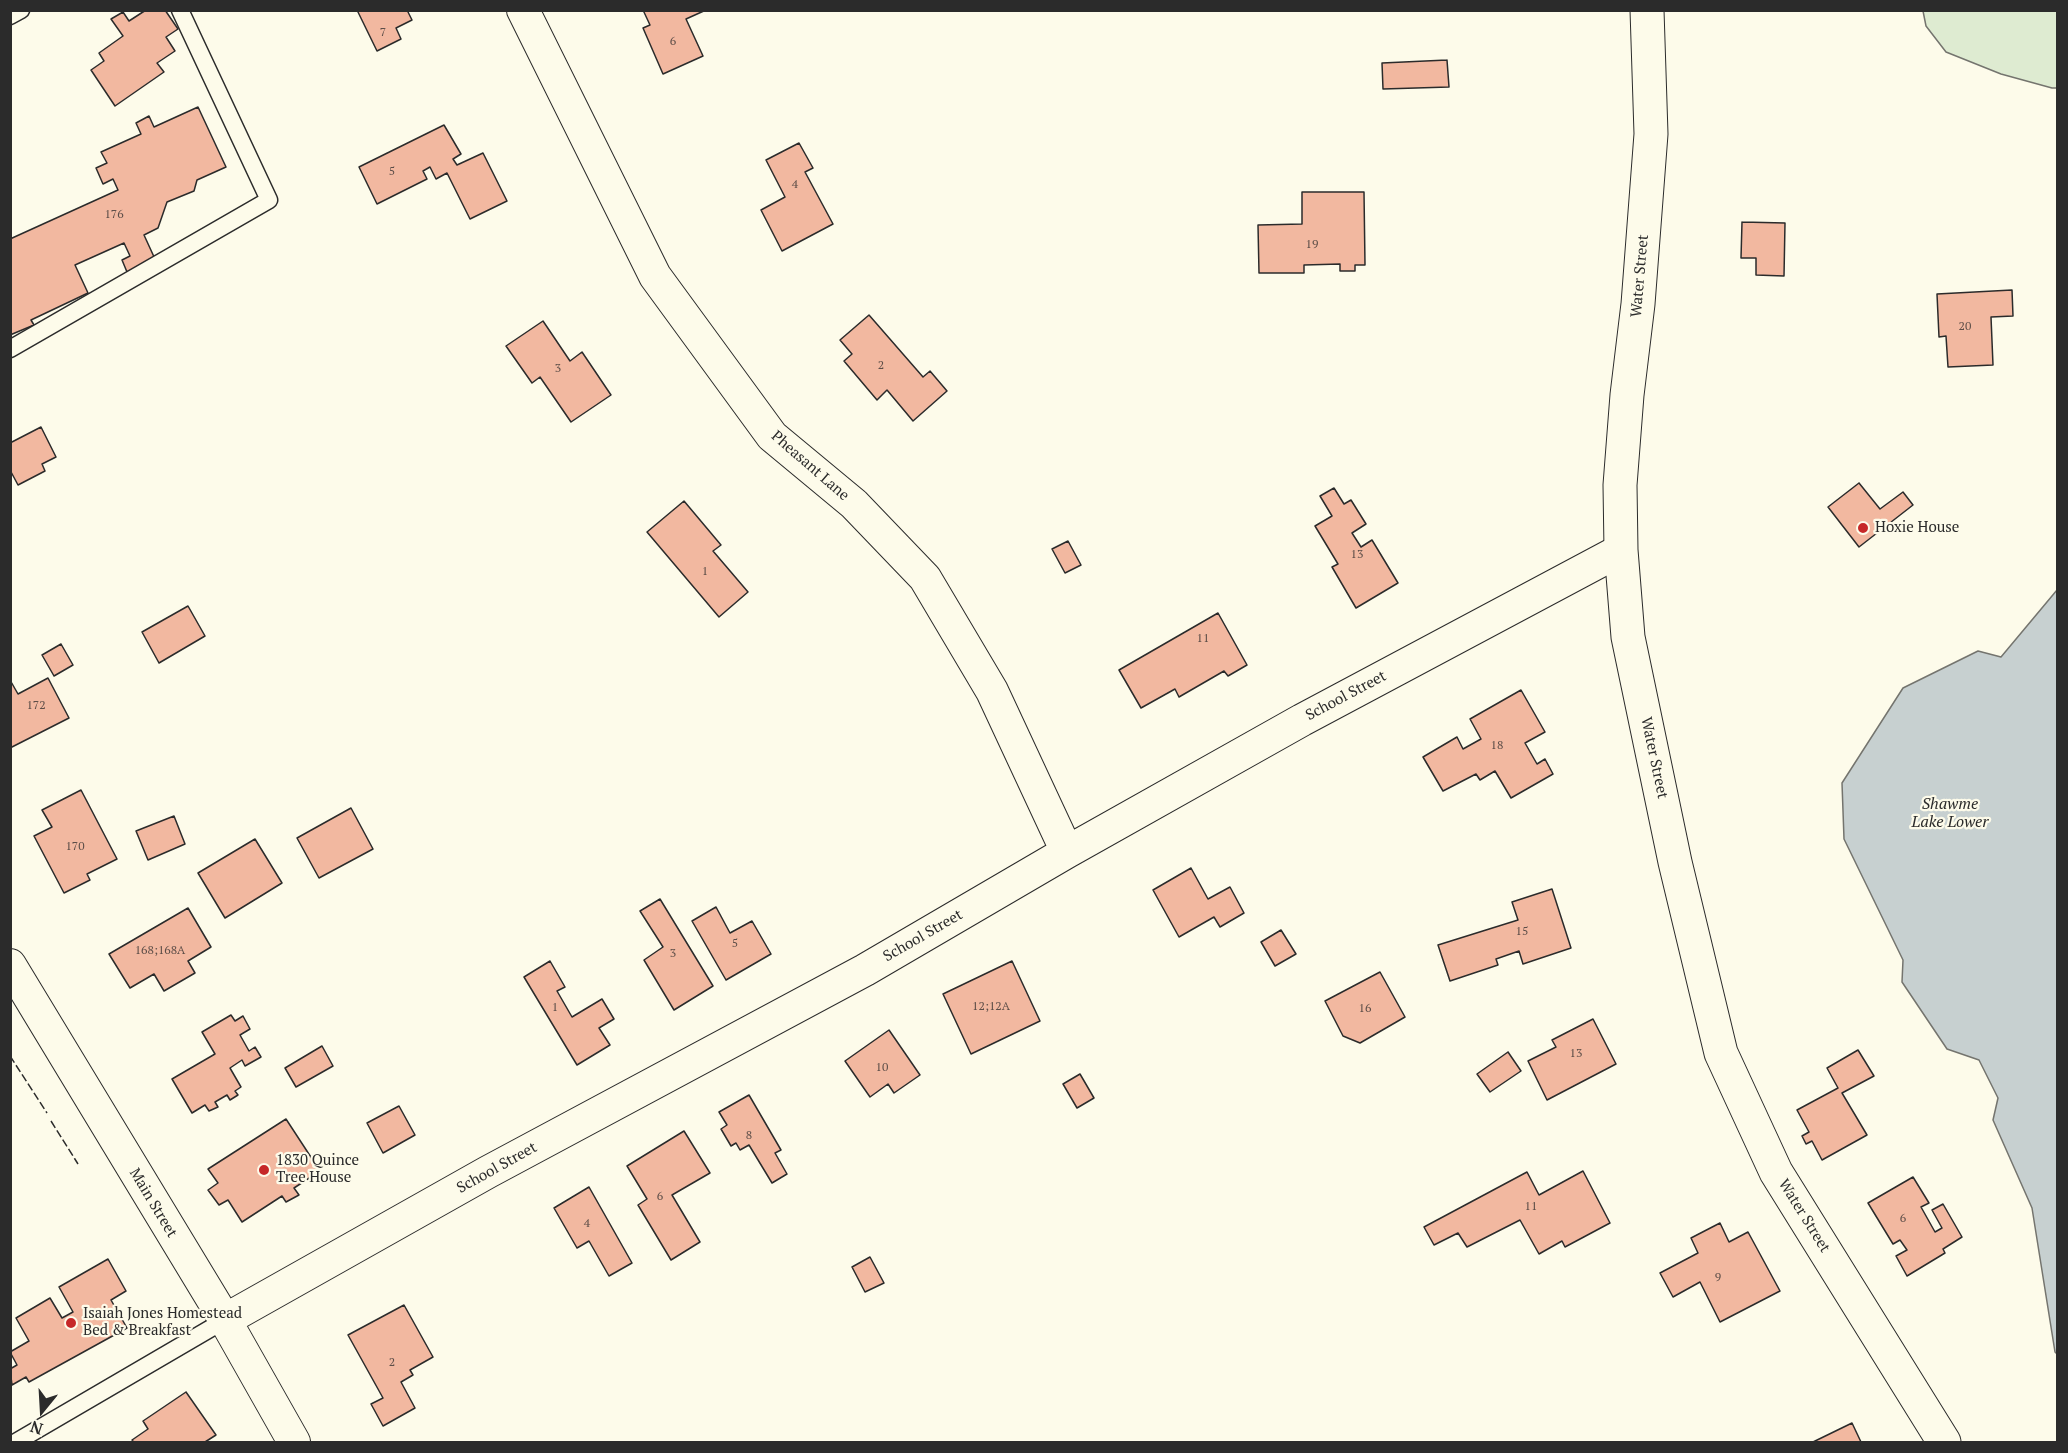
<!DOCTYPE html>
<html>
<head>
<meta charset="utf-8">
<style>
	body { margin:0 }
	#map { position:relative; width:2068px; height:1453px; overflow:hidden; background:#fdfbea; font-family:"PT Serif",serif }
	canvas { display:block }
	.frame { position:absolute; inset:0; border:12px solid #2b2b2b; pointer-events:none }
	.north { position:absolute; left:12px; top:1381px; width:60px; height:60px; -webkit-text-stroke:4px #fdfbea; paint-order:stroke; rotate:198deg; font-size:16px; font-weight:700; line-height:24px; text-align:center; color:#2b2b2b }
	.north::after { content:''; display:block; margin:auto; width:21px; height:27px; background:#2b2b2b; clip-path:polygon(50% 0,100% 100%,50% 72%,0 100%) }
</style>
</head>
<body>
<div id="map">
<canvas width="2068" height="1453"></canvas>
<div class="frame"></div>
<div class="north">N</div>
</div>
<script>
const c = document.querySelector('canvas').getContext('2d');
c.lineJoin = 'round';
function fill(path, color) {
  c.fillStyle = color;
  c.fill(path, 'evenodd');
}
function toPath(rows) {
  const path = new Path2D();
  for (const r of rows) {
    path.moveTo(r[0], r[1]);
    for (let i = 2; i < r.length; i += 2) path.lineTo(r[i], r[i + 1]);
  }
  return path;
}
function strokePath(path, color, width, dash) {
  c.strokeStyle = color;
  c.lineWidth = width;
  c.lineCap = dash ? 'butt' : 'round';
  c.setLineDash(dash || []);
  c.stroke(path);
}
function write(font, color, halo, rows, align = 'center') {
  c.font = font + ' "PT Serif",serif';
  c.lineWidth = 4.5;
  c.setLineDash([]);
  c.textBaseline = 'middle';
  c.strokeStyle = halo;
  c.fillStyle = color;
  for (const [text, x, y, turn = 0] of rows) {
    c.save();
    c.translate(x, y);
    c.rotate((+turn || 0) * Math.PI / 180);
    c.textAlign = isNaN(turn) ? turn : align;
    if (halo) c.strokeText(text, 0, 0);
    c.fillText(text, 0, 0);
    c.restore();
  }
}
const green = toPath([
	[1923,11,2057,11,2057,88,2052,88,2001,74,1946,52,1926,26,1923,11]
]);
const water = toPath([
	[2057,590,2057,1354,2055,1352,2032,1208,1993,1120,1998,1098,1979,1060,1947,1049,1902,982,1903,960,1844,839,1842,783,1903,688,1978,651,2001,657,2057,590]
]);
const building = toPath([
	[146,10,165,10,178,29,166,37,175,51,157,63,164,72,115,106,91,70,104,61,99,53,123,36,111,19,123,12,129,21,146,10],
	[357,10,407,10,412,20,396,28,401,39,377,51,357,10],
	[643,10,706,10,686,19,703,56,663,74,643,28,650,25,643,10],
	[1447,60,1449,87,1383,89,1382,63,1447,60],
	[198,107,226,167,197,180,194,191,167,202,158,228,144,235,155,259,127,272,122,260,130,256,124,243,75,265,88,293,31,320,34,325,10,335,10,239,118,190,113,179,103,184,96,168,107,163,101,152,141,134,136,123,149,116,154,127,198,107],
	[444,125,461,154,453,159,457,165,483,153,507,201,470,219,447,173,436,179,430,167,423,171,427,179,377,204,359,167,444,125],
	[799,143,813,168,805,172,833,224,782,251,761,210,785,197,766,160,799,143],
	[1302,192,1364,192,1365,265,1355,265,1355,271,1340,271,1340,264,1304,265,1304,273,1259,273,1258,225,1302,224,1302,192],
	[1742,222,1785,223,1784,276,1756,275,1756,258,1741,258,1742,222],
	[2012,290,2013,316,1991,317,1993,365,1948,367,1946,336,1939,337,1937,294,2012,290],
	[869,315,923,377,930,371,947,391,913,421,887,390,877,400,844,361,852,354,840,340,869,315],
	[543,321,570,361,582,352,611,395,571,422,540,377,532,383,506,346,543,321],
	[41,427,56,457,42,464,45,471,18,485,10,470,10,443,41,427],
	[1859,483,1880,509,1903,492,1913,505,1859,547,1828,507,1859,483],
	[1334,488,1344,504,1351,500,1366,524,1352,533,1361,547,1372,540,1398,583,1356,608,1332,567,1338,564,1315,526,1332,516,1320,496,1334,488],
	[684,501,721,545,713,551,748,592,719,617,647,532,684,501],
	[1068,541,1081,565,1065,573,1052,549,1068,541],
	[188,606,205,636,159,663,142,632,188,606],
	[1218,613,1247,665,1228,676,1224,671,1179,697,1175,689,1141,708,1119,670,1218,613],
	[61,644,73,665,54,676,42,655,61,644],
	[48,678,69,718,10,748,10,680,18,694,48,678],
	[1521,690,1545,732,1525,743,1537,764,1545,759,1553,774,1511,798,1495,771,1480,780,1476,774,1443,791,1423,757,1457,737,1463,749,1481,739,1470,719,1521,690],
	[81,790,117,859,87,874,90,880,64,893,34,836,52,827,42,810,81,790],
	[351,808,373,849,319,878,297,838,351,808],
	[174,816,185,844,148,860,136,831,174,816],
	[255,839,282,883,225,918,198,873,255,839],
	[1191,868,1208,899,1230,887,1244,913,1220,927,1214,917,1179,937,1153,890,1191,868],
	[1552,889,1571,948,1523,964,1519,951,1496,959,1498,965,1450,981,1438,945,1518,920,1512,902,1552,889],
	[660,899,713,986,674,1010,644,960,663,947,640,911,660,899],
	[716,907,730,933,752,921,771,954,726,980,692,921,716,907],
	[188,908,211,947,188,961,195,973,164,991,154,974,130,988,109,954,188,908],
	[1281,930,1296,954,1275,966,1261,942,1281,930],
	[550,961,565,987,557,991,572,1017,602,999,614,1019,599,1028,610,1045,577,1065,524,977,550,961],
	[1012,961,1040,1021,971,1054,943,994,1012,961],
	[1380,972,1405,1017,1360,1043,1343,1036,1325,1001,1380,972],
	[231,1015,235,1021,243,1016,250,1029,240,1035,249,1051,255,1047,261,1057,245,1066,242,1060,230,1068,241,1087,235,1091,238,1095,230,1100,227,1095,215,1102,218,1107,209,1111,205,1105,192,1113,172,1079,215,1054,202,1032,231,1015],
	[1593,1019,1616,1064,1547,1100,1528,1061,1556,1047,1552,1040,1593,1019],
	[889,1030,920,1075,894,1093,888,1084,870,1097,845,1061,889,1030],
	[322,1046,333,1066,296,1087,285,1068,322,1046],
	[1858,1050,1874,1076,1842,1093,1867,1135,1822,1160,1812,1141,1806,1144,1802,1136,1809,1132,1797,1110,1838,1088,1827,1068,1858,1050],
	[1508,1052,1521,1071,1490,1092,1477,1074,1508,1052],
	[1080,1074,1094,1098,1077,1108,1063,1084,1080,1074],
	[749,1095,781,1150,775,1153,787,1174,772,1183,749,1145,740,1150,736,1143,731,1146,721,1129,727,1125,719,1112,749,1095],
	[399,1106,415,1135,383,1153,367,1123,399,1106],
	[286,1119,320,1171,294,1188,299,1195,286,1202,282,1196,242,1222,228,1200,219,1205,208,1190,218,1183,208,1169,286,1119],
	[684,1131,710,1173,672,1195,700,1242,671,1260,638,1205,647,1199,627,1166,684,1131],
	[1583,1171,1610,1223,1565,1247,1562,1241,1539,1254,1520,1220,1467,1247,1458,1233,1434,1245,1424,1227,1527,1172,1539,1195,1583,1171],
	[1913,1177,1929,1203,1921,1207,1935,1232,1942,1228,1932,1210,1943,1204,1962,1237,1943,1249,1945,1253,1907,1276,1896,1256,1907,1250,1900,1240,1893,1244,1868,1203,1913,1177],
	[589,1187,632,1263,609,1276,589,1241,577,1248,554,1208,589,1187],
	[1720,1223,1729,1242,1748,1232,1780,1291,1720,1322,1700,1282,1673,1297,1660,1273,1698,1253,1691,1238,1720,1223],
	[870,1257,884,1283,865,1292,852,1267,870,1257],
	[108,1259,126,1291,111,1300,127,1328,29,1382,26,1377,12,1385,10,1369,17,1365,10,1352,29,1341,16,1318,50,1298,62,1318,73,1312,59,1287,108,1259],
	[404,1305,433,1357,410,1370,413,1375,401,1382,415,1408,383,1426,371,1404,383,1398,348,1335,404,1305],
	[186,1392,216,1435,205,1442,134,1442,132,1440,148,1429,143,1421,186,1392],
	[1852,1423,1861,1442,1813,1442,1852,1423]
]);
const service = toPath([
	[10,16,21,10],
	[10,349,269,200,180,10],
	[16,1442,225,1320]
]);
const minor = toPath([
	[523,10,655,276,772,436,854,504,925,578,992,691,1067,852],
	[10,965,225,1320,294,1442],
	[225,1320,488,1172,865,970,1067,852,1302,720,1621,550]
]);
const secondary = toPath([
	[1647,10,1651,134,1638,304,1627,395,1620,485,1621,550,1628,637,1675,862,1721,1053,1776,1172,1944,1442]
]);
const fence = toPath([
	[10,1056,47,1113],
	[51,1121,78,1164]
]);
const markers = [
	[1863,528,6,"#c62828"],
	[264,1170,6,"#c62828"],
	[71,1323,6,"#c62828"]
];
const numberNames = [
	["7",383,33],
	["6",673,42],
	["5",392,172],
	["4",795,185],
	["176",114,215],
	["19",1312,245],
	["20",1965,327],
	["2",881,366],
	["3",558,369],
	["13",1357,555],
	["1",705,572],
	["11",1203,639],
	["172",36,706],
	["18",1497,746],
	["170",75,847],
	["15",1522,932],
	["5",735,944],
	["168;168A",160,951],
	["3",673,954],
	["12;12A",991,1007],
	["1",555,1008],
	["16",1365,1009],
	["13",1576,1054],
	["10",882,1068],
	["8",749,1136],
	["6",660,1197],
	["11",1531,1207],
	["6",1903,1219],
	["4",587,1224],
	["9",1718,1278],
	["2",392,1363]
];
const streetNames = [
	["Water Street",1640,276,-85],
	["Pheasant Lane",810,466,41],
	["School Street",1346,696,-28],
	["Water Street",1654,758,78],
	["School Street",923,936,-30],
	["School Street",497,1168,-29],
	["Main Street",153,1203,59],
	["Water Street",1804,1216,58]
];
const poiNames = [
	["Hoxie House",1875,528],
	["1830 Quince",276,1161],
	["Tree House",276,1178],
	["Isaiah Jones Homestead",83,1314],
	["Bed & Breakfast",83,1331]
];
const waterNames = [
	["Shawme",1950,804],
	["Lake Lower",1950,822]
];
fill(green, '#deebd1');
strokePath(green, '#74746e', 1.5);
fill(water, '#c7d0d0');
strokePath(water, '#74746e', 1.5);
fill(building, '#f2b8a0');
strokePath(building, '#2b2b2b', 1.5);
strokePath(service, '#2b2b2b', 19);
strokePath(minor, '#2b2b2b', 34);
strokePath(secondary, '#2b2b2b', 35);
strokePath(service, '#fdfbea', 16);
strokePath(minor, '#fdfbea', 32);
strokePath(secondary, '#fdfbea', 33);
strokePath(fence, '#2b2b2b', 1.5, [8, 3]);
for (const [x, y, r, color] of markers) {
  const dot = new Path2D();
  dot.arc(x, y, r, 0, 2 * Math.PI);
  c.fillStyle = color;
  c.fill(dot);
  strokePath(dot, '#fdfbea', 2);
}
write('12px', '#5d4e48', null, numberNames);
write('15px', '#2b2b2b', '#fdfbea', streetNames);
write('15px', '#2b2b2b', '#fdfbea', poiNames, 'left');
write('italic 16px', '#2b2b2b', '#fdfbea', waterNames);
</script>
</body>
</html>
